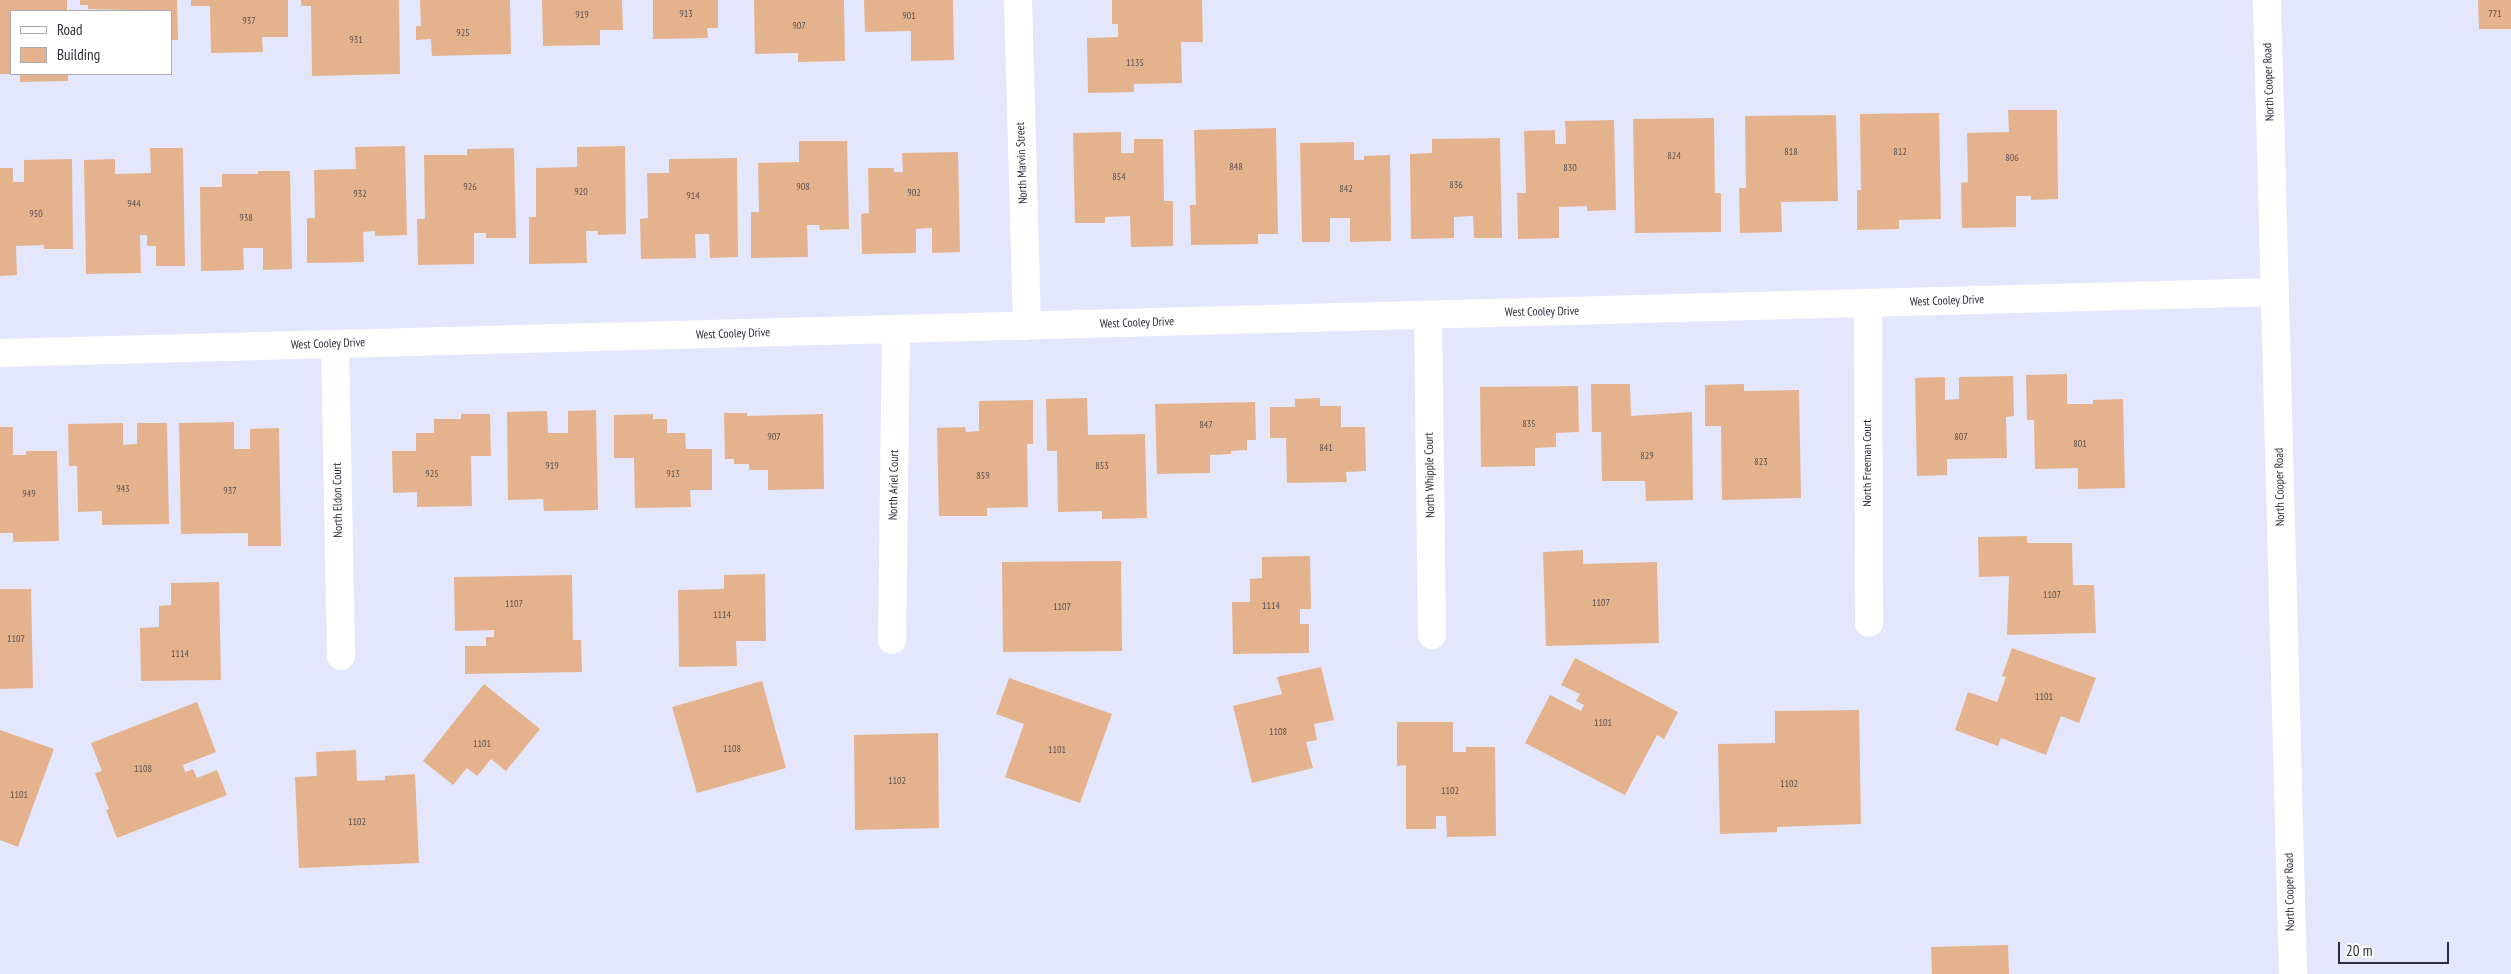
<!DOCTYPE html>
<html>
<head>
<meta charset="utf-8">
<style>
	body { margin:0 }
	#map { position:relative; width:2511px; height:974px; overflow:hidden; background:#e4e6fc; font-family:"PT Sans Narrow",sans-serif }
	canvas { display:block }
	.legend { position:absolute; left:10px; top:10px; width:162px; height:65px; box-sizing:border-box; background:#fff; border:1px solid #ababb1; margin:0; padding:6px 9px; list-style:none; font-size:15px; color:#2d2e3b }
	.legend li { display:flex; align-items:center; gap:10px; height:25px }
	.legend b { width:25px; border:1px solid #ababb1 }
	.scale { position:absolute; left:2338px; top:942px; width:111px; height:22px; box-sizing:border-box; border:2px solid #2d2e3b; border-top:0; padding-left:6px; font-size:15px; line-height:18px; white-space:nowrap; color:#2d2e3b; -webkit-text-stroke:4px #fff; paint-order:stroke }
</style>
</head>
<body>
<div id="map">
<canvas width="2511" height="974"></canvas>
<ul class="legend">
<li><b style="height:6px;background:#fff"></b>Road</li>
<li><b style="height:14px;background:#e4b38d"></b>Building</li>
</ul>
<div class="scale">20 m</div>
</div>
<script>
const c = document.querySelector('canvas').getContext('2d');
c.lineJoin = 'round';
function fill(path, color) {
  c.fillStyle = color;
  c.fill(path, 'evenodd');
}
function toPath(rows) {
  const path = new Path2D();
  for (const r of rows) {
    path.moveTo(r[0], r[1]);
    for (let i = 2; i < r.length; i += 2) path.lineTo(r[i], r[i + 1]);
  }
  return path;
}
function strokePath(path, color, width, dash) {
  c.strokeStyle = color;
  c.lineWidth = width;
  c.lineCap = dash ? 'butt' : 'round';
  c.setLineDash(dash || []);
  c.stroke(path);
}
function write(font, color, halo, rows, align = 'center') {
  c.font = font + ' "PT Sans Narrow",sans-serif';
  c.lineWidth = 4;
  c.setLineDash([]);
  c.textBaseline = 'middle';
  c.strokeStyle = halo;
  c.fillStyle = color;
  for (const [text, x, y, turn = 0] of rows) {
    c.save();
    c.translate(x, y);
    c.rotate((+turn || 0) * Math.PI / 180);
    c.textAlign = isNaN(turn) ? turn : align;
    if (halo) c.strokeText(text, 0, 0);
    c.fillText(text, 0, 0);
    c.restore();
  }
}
const building = toPath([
	[0,0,67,0,67,11,11,11,11,74,0,74],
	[80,0,177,0,178,40,171,40,171,11,88,9,88,5,80,5],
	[191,0,288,0,288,37,262,37,263,52,211,53,210,6,191,6],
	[301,0,399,0,400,74,312,76,311,6,301,6],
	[420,0,510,0,511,54,432,56,431,39,416,40,416,26,421,26],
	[542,0,622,0,623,30,600,30,600,45,543,46],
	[653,0,718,0,718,28,707,28,708,38,653,39],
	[754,0,844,0,845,61,798,62,798,53,755,54],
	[864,0,953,0,954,60,911,61,911,31,865,32],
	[1112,0,1202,0,1203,42,1181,42,1182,83,1134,84,1134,92,1088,93,1087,38,1118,37,1118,24,1112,24],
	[2478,0,2511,0,2511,29,2479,29],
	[20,74,68,74,68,81,20,82],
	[2008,110,2057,110,2058,199,2031,200,2031,196,2016,196,2016,227,1962,228,1961,183,1968,182,1967,133,2009,132],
	[1939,113,1941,219,1899,220,1899,229,1857,230,1857,190,1861,190,1860,114],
	[1836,115,1838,201,1781,202,1782,232,1740,233,1739,188,1746,188,1745,116],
	[1714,118,1715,193,1721,193,1721,232,1635,233,1633,119],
	[1614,120,1616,210,1587,211,1587,206,1559,207,1559,238,1518,239,1517,193,1526,193,1524,131,1555,130,1555,144,1566,144,1565,121],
	[1276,128,1278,234,1258,234,1258,244,1191,245,1190,205,1196,205,1194,130],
	[1121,132,1121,153,1134,153,1134,139,1163,139,1164,201,1173,201,1173,246,1131,247,1130,216,1105,217,1105,223,1075,223,1073,133],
	[1500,138,1502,238,1474,238,1473,216,1454,217,1454,238,1411,239,1410,154,1432,153,1432,139],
	[799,141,847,141,849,229,820,230,819,225,807,225,808,257,751,258,751,212,759,212,758,163,799,162],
	[1354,142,1354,160,1364,160,1364,156,1390,155,1391,241,1350,242,1350,218,1330,218,1330,242,1302,242,1300,143],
	[405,146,407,235,375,236,375,231,363,232,364,262,307,263,307,218,315,218,314,170,356,169,355,147],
	[625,146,626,234,598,235,598,231,586,231,587,263,529,264,529,217,536,217,536,168,577,167,577,147],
	[150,148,183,148,185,266,156,266,156,246,147,246,147,235,140,235,141,273,86,274,84,160,115,159,115,174,151,173],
	[514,148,516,238,486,238,486,233,474,233,474,264,418,265,417,219,425,219,424,155,467,155,467,149],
	[958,152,960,252,932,253,932,228,916,229,916,253,862,254,861,214,869,213,868,168,894,168,894,172,903,172,902,153],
	[737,158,738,257,710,258,709,234,695,234,696,258,641,259,640,219,648,218,647,173,669,173,669,159],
	[72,159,73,249,44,249,44,245,16,246,17,275,0,276,0,168,13,168,13,182,24,182,24,160],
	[258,171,290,171,292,269,263,270,263,248,243,248,244,270,201,271,200,187,222,187,222,174,258,174],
	[2067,374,2067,404,2093,404,2093,400,2123,399,2125,488,2078,489,2078,468,2035,469,2034,420,2027,420,2026,375],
	[2013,376,2014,416,2006,417,2007,458,1947,459,1947,475,1917,476,1915,378,1945,377,1945,400,1959,399,1959,377],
	[1591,384,1630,384,1631,416,1692,412,1693,500,1646,501,1645,481,1602,481,1601,432,1592,432],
	[1744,384,1744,391,1799,390,1801,498,1722,500,1721,426,1705,426,1705,385],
	[1578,386,1579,432,1556,433,1556,447,1535,448,1535,466,1481,467,1480,387],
	[1087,398,1088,435,1145,434,1147,518,1102,519,1102,511,1058,512,1057,451,1047,451,1046,399],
	[1320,398,1320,406,1341,406,1341,427,1365,427,1366,471,1346,472,1347,482,1287,483,1286,438,1270,438,1270,407,1295,407,1295,399],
	[1033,400,1033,444,1027,444,1028,507,987,508,987,516,939,516,937,428,965,427,966,432,979,431,979,401],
	[1255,402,1256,440,1247,440,1247,450,1231,451,1231,454,1210,455,1210,473,1157,474,1155,404],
	[596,410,598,510,544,511,543,499,508,500,507,412,547,411,548,433,568,433,568,411],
	[724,413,747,413,747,416,823,414,824,489,768,490,768,470,749,470,749,464,734,464,734,459,725,459],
	[461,414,490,414,491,456,471,456,472,506,417,507,417,492,393,493,392,451,416,451,416,433,434,433,434,419,461,419],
	[653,414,653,419,667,419,667,433,685,433,686,449,712,449,712,490,690,490,691,507,635,508,634,458,614,458,614,415],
	[234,422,234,449,250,449,250,429,279,428,281,546,248,546,248,533,181,534,179,423],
	[123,423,123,445,137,444,137,423,167,423,169,524,102,525,102,511,78,512,77,466,69,466,68,424],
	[0,427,13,427,13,455,26,455,26,451,57,451,59,541,13,542,13,533,0,533],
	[2027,536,2027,543,2072,543,2073,585,2094,585,2096,633,2007,635,2009,576,1979,577,1978,537],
	[1583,550,1583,564,1657,562,1659,643,1546,646,1543,552],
	[1310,556,1311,609,1300,609,1300,624,1309,624,1309,653,1233,654,1232,602,1250,602,1250,579,1262,578,1262,557],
	[1121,561,1122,651,1003,652,1002,562],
	[765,574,766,641,736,641,737,666,679,667,678,590,724,589,724,575],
	[572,575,573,640,581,640,582,672,465,674,465,646,486,646,486,637,494,637,494,630,455,631,454,577],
	[219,582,221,680,141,681,140,628,159,627,159,606,171,605,171,583],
	[0,589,31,589,33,688,0,689],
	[2012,648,2096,678,2079,723,2061,716,2046,755,2001,738,1998,746,1955,730,1968,692,1997,702,2006,677,2002,676],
	[1575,658,1678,712,1664,739,1657,735,1625,795,1525,743,1550,695,1581,711,1584,705,1576,701,1580,694,1561,685],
	[1321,667,1334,720,1314,724,1317,740,1306,742,1313,768,1252,783,1233,706,1282,694,1277,677],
	[1009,678,1112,714,1080,803,1005,777,1024,724,996,714],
	[762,681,786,768,697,793,672,707],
	[484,684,540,729,506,771,491,759,477,776,467,768,453,785,423,761],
	[197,702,216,752,183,765,185,772,193,769,197,778,217,770,227,795,117,838,106,810,109,809,95,773,102,771,91,743],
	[1859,710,1861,824,1777,827,1777,832,1720,834,1718,744,1775,743,1775,711],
	[1397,722,1453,722,1453,752,1466,752,1466,747,1495,747,1496,836,1447,837,1446,816,1436,816,1436,829,1406,829,1406,765,1397,766],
	[0,730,54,749,18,847,0,840],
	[938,733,939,828,855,830,854,735],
	[356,750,357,781,385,780,385,776,415,774,419,863,299,868,295,777,317,776,316,752],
	[2008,945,2009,974,1932,974,1931,947]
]);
const street = toPath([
	[1018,0,1027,326],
	[1868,303,1869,623],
	[1428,315,1432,635],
	[335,344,341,656],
	[0,353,2275,292],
	[892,640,896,329]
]);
const secondary = toPath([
	[2267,0,2293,974]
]);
const numberNames = [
	["913",686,14],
	["771",2495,14],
	["919",582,15],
	["901",909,16],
	["937",249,21],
	["907",799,26],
	["925",463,33],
	["931",356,40],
	["1135",1135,63],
	["818",1791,152],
	["812",1900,152],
	["824",1674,156],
	["806",2012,158],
	["848",1236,167],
	["830",1570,168],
	["854",1119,177],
	["836",1456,185],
	["926",470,187],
	["908",803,187],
	["842",1346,189],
	["920",581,192],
	["902",914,193],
	["932",360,194],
	["914",693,196],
	["944",134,204],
	["950",36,214],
	["938",246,218],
	["835",1529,424],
	["847",1206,425],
	["907",774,437],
	["807",1961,437],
	["801",2080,444],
	["841",1326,448],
	["829",1647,456],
	["823",1761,462],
	["919",552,466],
	["853",1102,466],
	["925",432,474],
	["913",673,474],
	["859",983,476],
	["943",123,489],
	["937",230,491],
	["949",29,494],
	["1107",2052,595],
	["1107",1601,603],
	["1107",514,604],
	["1114",1271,606],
	["1107",1062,607],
	["1114",722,615],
	["1107",16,639],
	["1114",180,654],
	["1101",2044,697],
	["1101",1603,723],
	["1108",1278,732],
	["1101",482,744],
	["1108",732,749],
	["1101",1057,750],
	["1108",143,769],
	["1102",897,781],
	["1102",1789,784],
	["1102",1450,791],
	["1101",19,795],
	["1102",357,822]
];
const streetNames = [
	["North Cooper Road",2269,82,-92],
	["North Marvin Street",1022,163,-92],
	["West Cooley Drive",1947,301,-2],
	["West Cooley Drive",1542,312,-1],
	["West Cooley Drive",1137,323,-2],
	["West Cooley Drive",733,334,-2],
	["West Cooley Drive",328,344,-2],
	["North Freeman Court",1868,463,-90],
	["North Whipple Court",1430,475,-91],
	["North Ariel Court",894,485,-89],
	["North Cooper Road",2280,487,-91],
	["North Eldon Court",338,500,-91],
	["North Cooper Road",2290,892,-91]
];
fill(building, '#e4b38d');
strokePath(street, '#fff', 28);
strokePath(secondary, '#fff', 28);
write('10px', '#5b4f50', null, numberNames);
write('12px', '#2d2e3b', '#fff', streetNames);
</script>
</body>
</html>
